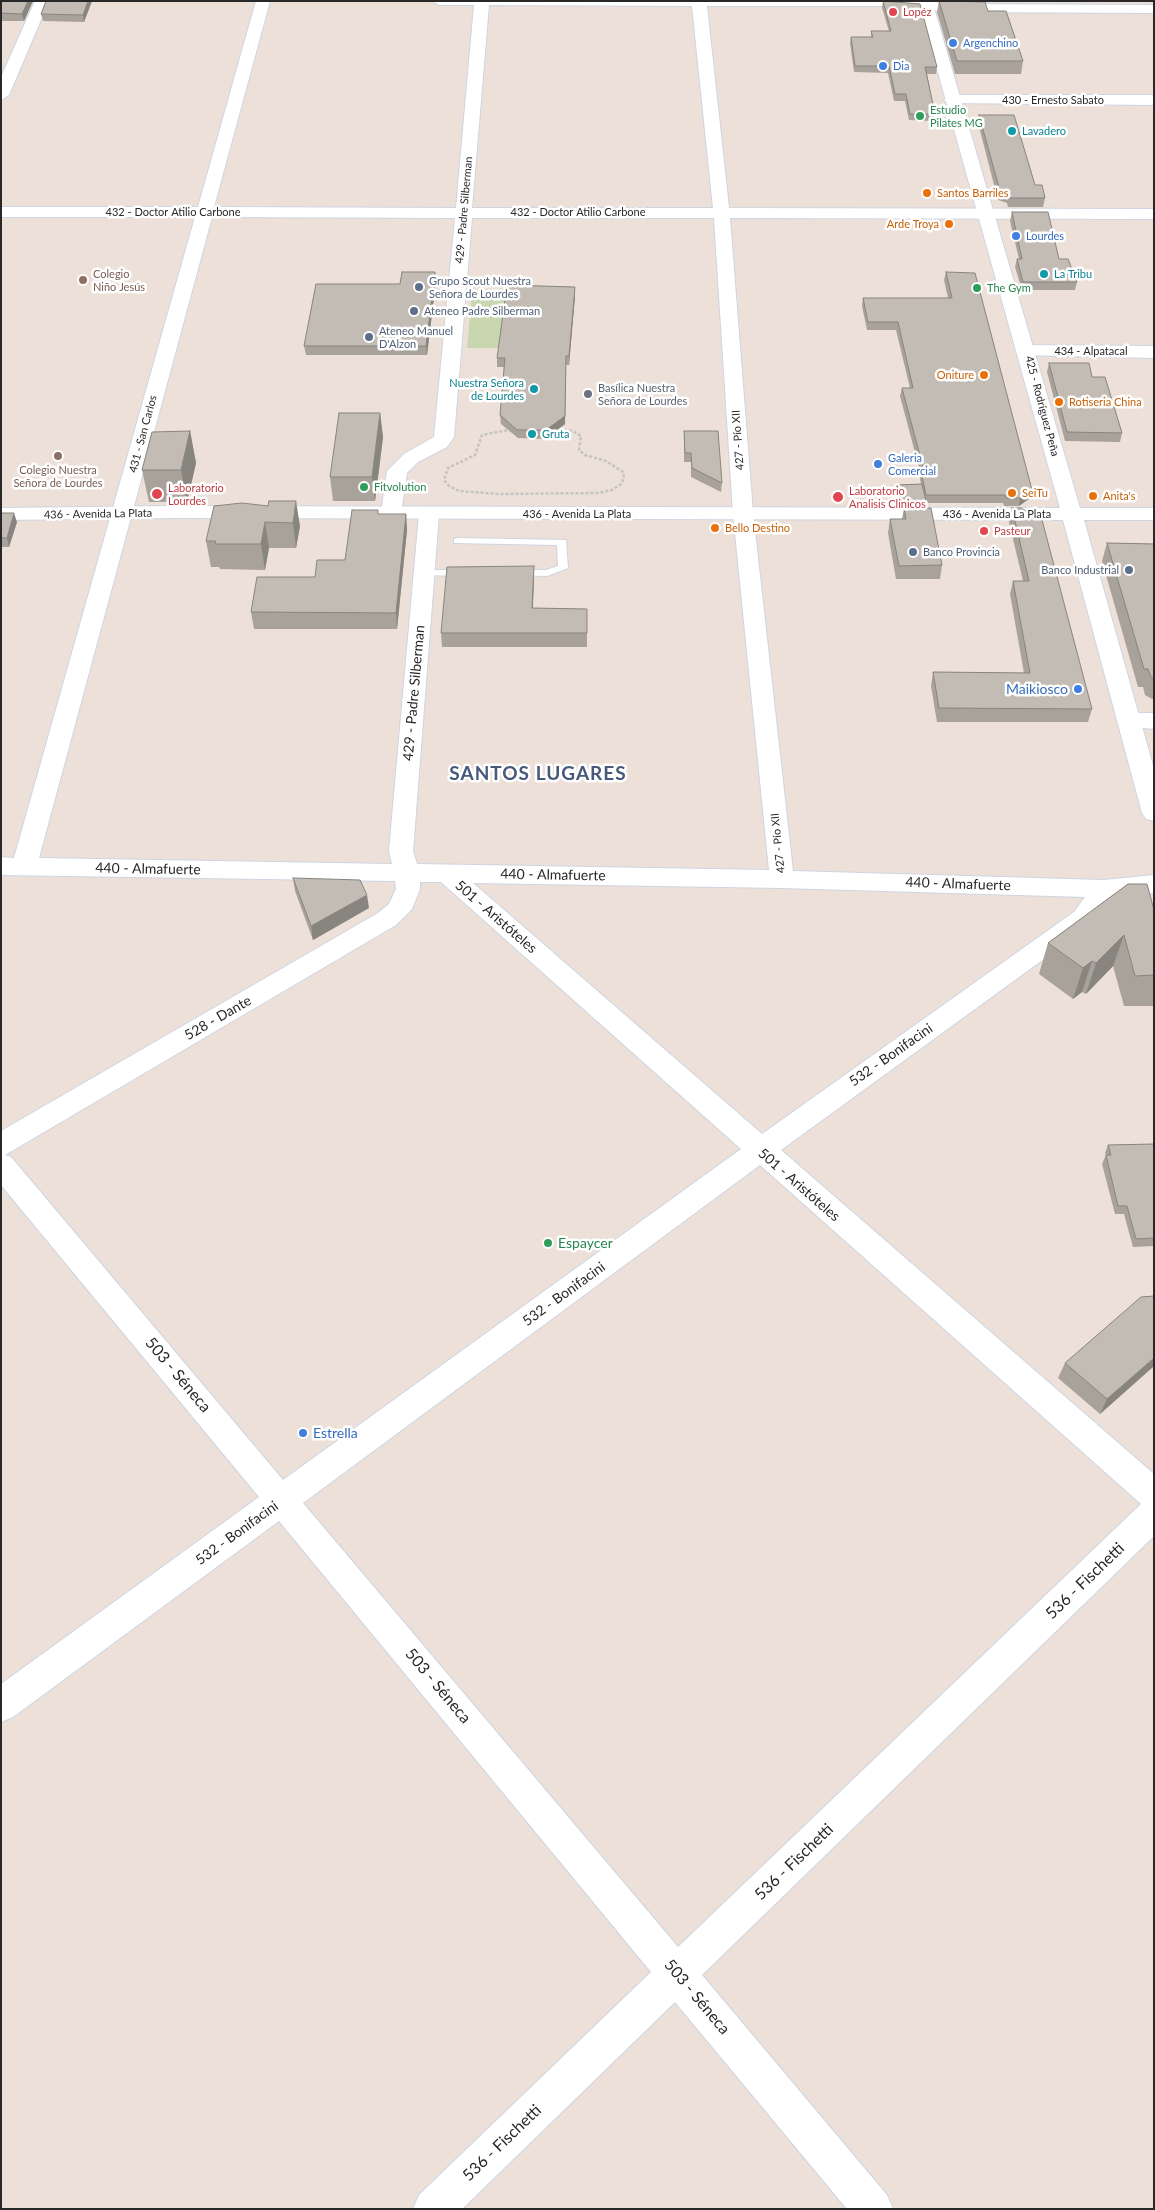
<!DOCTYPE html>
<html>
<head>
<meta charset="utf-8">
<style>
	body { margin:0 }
	#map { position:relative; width:1155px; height:2210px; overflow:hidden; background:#ece0d8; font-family:Lato,sans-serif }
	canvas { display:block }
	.frame { position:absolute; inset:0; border:2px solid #282828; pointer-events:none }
</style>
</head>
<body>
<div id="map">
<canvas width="1155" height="2210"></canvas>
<div class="frame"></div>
</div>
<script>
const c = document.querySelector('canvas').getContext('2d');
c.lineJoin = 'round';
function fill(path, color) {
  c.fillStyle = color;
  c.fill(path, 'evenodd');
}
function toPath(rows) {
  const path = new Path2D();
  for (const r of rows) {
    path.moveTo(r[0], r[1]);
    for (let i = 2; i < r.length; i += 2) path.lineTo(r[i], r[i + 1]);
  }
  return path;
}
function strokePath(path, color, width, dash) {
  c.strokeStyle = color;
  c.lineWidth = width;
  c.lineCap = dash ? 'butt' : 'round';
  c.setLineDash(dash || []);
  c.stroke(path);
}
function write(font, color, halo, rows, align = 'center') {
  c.font = font + ' Lato,sans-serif';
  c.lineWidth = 5;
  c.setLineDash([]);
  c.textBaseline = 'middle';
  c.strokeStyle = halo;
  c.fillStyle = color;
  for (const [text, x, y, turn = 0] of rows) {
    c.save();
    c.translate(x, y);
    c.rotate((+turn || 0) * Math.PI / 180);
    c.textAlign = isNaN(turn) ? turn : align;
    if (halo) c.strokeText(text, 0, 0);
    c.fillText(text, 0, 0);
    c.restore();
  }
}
const cemetery = toPath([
	[472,294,508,294,506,348,467,348]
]);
const path = toPath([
	[559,429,573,431,581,436,579,450,585,455,606,461,623,472,624,478,621,484,612,490,598,493,499,494,459,491,449,486,444,480,448,468,475,455,482,435,508,430,559,429]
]);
const lane = toPath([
	[458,538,566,540,568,568,547,576,513,575,513,571,517,570,546,570,558,566,557,545,454,543,454,539,458,538],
	[424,570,463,570,468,573,463,576,420,575,420,571,424,570]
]);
const street = toPath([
	[35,1,49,1,9,95,1,100,1,77,35,1],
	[256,1,270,1,214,207,456,208,474,5,439,5,432,1,928,1,950,4,1154,5,1154,13,950,12,897,6,707,6,729,208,1154,209,1154,219,730,218,753,513,793,871,1104,880,1154,875,1154,893,1111,897,1092,924,781,1150,1154,1474,1154,1536,702,1975,887,2195,893,2209,847,2209,675,2002,462,2209,413,2209,419,2195,651,1972,279,1521,13,1717,1,1722,1,1684,259,1497,1,1185,1,1131,378,913,389,904,396,889,395,881,1,875,1,857,14,858,195,217,1,217,1,207,198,207,256,1],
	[489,5,692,6,713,208,472,208,489,5],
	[212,217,455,218,434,437,404,454,387,471,381,513,384,517,391,519,398,517,401,513,407,473,418,462,447,447,454,437,472,218,714,218,733,513,769,870,417,864,413,851,439,514,436,510,429,508,422,510,419,514,389,851,392,864,39,858,212,217],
	[420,882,441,882,741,1149,283,1480,11,1157,5,1155,396,925,412,909,420,889,420,882],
	[473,883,782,888,1085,897,1074,912,762,1134,473,883],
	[760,1165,1141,1504,678,1947,303,1503,760,1165],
	[952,95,1154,95,1154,105,947,103,944,100,952,95],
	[1027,345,1154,346,1154,358,1020,355,1018,351,1020,347,1027,345],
	[1130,713,1154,713,1154,729,1122,726,1119,721,1122,716,1130,713]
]);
const secondary = toPath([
	[918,1,932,1,1080,508,1154,508,1154,520,1084,520,1154,769,1154,821,1146,819,1142,813,1063,520,177,518,1,520,1,508,177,506,1060,508,918,1]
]);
const wall = toPath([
	[1,1,33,1,24,21,1,21],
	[92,1,84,22,43,21,41,14],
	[883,1,937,67,936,74,927,74,935,114,934,121,909,120,905,101,894,101,888,73,854,72,850,43,851,37,871,37,871,31,889,31,882,8],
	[939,1,979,1,988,11,1023,61,1021,74,955,74,937,12],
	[979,115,1045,198,1043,207,1008,207,1007,203,998,200,978,123],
	[1012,212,1059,259,1077,282,1075,290,1022,290,1015,267,1017,259,1019,259,1010,221],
	[946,272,1030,498,1019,506,1004,506,1003,503,926,503,925,506,899,506,895,489,896,485,921,484,920,479,921,475,900,396,902,388,910,388,896,330,867,330,862,306,863,298,948,298,944,280],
	[436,281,427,355,306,355,304,346,400,284],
	[575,296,569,365,566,365,565,424,546,439,518,438,501,424,500,415,504,367,497,367,497,358],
	[1049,363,1092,377,1122,433,1120,442,1065,441,1047,372],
	[380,413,383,437,375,501,333,501,330,477],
	[190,431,196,463,187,502,149,502,142,470],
	[684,431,722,483,721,492,691,477,691,462,684,462],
	[268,506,300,526,296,548,269,548,265,570,220,569,219,567,211,567,206,541],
	[904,508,942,565,940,579,896,579,888,533,890,519,902,519],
	[1012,508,1092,709,1088,722,937,722,931,686,933,672,1024,673,1010,594,1013,581,1023,581,1009,522],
	[1,513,17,522,9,547,1,547],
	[379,514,406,514,407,530,397,629,254,629,251,612,345,560],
	[1107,543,1154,544,1154,700,1145,695,1143,687,1138,687,1102,561],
	[534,566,533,608,587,609,587,647,442,647,441,633],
	[293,878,369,908,313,940,295,891],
	[1128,884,1154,975,1154,1006,1124,1006,1113,966,1086,994,1082,992,1073,999,1039,974,1048,943],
	[1154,1144,1154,1246,1133,1247,1124,1214,1115,1214,1102,1164,1106,1155,1105,1153,1108,1145],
	[1065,1363,1154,1366,1100,1414,1058,1378]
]);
const shadedWall = toPath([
	[28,1,33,1,24,21,22,14],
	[88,1,92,1,84,22,83,15],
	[435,272,436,281,427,355,426,346],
	[575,287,575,296,569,365,569,356],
	[566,356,565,424,546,439,546,430],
	[380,413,383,437,375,501,372,477],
	[190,431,196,463,187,502,181,470],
	[1032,490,1030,498,1019,506,1020,498],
	[296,501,300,526,296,548,293,523],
	[14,513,17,522,9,547,7,538],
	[406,514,407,530,397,629,396,613],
	[265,522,269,548,265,570,261,544],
	[534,566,534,580,532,622,532,608],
	[367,895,369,908,313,940,311,926],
	[1124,935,1113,966,1086,994,1096,963],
	[1092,961,1082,992,1073,999,1083,968],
	[1154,1358,1154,1366,1100,1414,1107,1399]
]);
const building = toPath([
	[1,1,28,1,22,14,1,13,1,1],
	[46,1,88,1,83,15,41,14,46,1],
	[883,1,920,4,937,67,925,67,935,114,910,114,906,94,895,94,889,66,855,66,851,37,873,37,871,31,891,31,883,1],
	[939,1,985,2,988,11,1006,11,1023,61,957,61,939,1],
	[979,115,1014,115,1035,185,1042,185,1045,198,1009,198,1008,195,1000,191,979,115],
	[1012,212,1048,212,1059,259,1068,259,1077,282,1023,282,1017,259,1022,259,1012,212],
	[402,272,435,272,426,346,304,346,316,284,400,284,402,272],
	[946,272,975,273,1032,490,1020,498,1006,498,1005,495,926,495,921,471,924,471,902,388,913,388,898,322,868,322,863,298,952,298,946,272],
	[507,285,575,287,569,356,566,356,565,416,546,430,517,430,500,415,505,358,497,358,507,285],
	[1049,363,1089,363,1092,377,1105,377,1122,433,1067,432,1049,363],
	[339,413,380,413,372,477,330,477,339,413],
	[190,431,181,470,142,470,152,432,190,431],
	[684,431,718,431,722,483,692,468,691,453,685,453,684,431],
	[922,484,926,501,900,501,896,485,922,484],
	[269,501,296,501,293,523,265,522,261,544,215,544,216,541,206,541,214,506,242,503,268,506,269,501],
	[904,508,931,508,942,565,899,566,890,519,906,519,904,508],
	[1012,508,1021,508,1042,520,1092,709,939,708,933,672,1030,673,1013,581,1029,581,1012,508],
	[352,510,378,510,378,514,406,514,396,613,251,612,257,577,315,577,317,560,345,560,352,510],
	[1,513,14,513,7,538,1,538,1,513],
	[1107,543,1154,544,1154,679,1151,677,1148,669,1144,669,1107,543],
	[534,566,532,608,587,609,587,633,441,633,447,567,534,566],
	[293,878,360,880,367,895,311,926,293,878],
	[1128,884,1147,884,1154,910,1154,975,1135,976,1124,935,1096,963,1092,961,1083,968,1048,943,1128,884],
	[1154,1144,1154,1238,1136,1239,1127,1206,1118,1206,1106,1155,1111,1155,1108,1145,1154,1144],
	[1154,1296,1154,1358,1107,1399,1065,1363,1141,1297,1154,1296]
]);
const markers = [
	[893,12,5,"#e0444e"],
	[953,43,5,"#3f7fe0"],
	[883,66,5,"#3f7fe0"],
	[920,116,5,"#2e9e5b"],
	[1012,131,5,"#0f9aa8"],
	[927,193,5,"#e8710a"],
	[949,224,5,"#e8710a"],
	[1016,236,5,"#3f7fe0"],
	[1044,274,5,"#0f9aa8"],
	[83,280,5,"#8d6e63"],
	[419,287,5,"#5c6f8a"],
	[977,288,5,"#2e9e5b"],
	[414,311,5,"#5c6f8a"],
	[369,337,5,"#5c6f8a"],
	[984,375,5,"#e8710a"],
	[534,389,5,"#0f9aa8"],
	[588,394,5,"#6b7280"],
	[1059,402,5,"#e8710a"],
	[532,434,5,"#0f9aa8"],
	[58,456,5,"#8d6e63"],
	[878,464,5,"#3f7fe0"],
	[364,487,5,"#2e9e5b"],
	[1012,493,5,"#e8710a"],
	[157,494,6,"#e0444e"],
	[1093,496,5,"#e8710a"],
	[838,497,6,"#e0444e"],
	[715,528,5,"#e8710a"],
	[984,531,5,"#e0444e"],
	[913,552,5,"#5c6f8a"],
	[1129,570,5,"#5c6f8a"],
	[1078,689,5,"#3f7fe0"],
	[548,1243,5,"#2e9e5b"],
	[303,1433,5,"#3f7fe0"]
];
const farHealthnames = [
	["Lopéz",903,12],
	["Laboratorio",168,488],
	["Lourdes",168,501],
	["Laboratorio",849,491],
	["Analisis Clinicos",849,504],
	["Pasteur",994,531]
];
const farShopnames = [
	["Argenchino",963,43],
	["Dia",893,66],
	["Lourdes",1026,236],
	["Galeria",888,458],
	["Comercial",888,471]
];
const farStreetnames = [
	["430 - Ernesto Sabato",1053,100],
	["429 - Padre Silberman",464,210,-85],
	["432 - Doctor Atilio Carbone",173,212],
	["432 - Doctor Atilio Carbone",578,212],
	["434 - Alpatacal",1091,351],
	["425 - Rodríguez Peña",1042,406,75],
	["431 - San Carlos",143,434,-75],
	["427 - Pío XII",738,440,-94],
	["436 - Avenida La Plata",98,514,-1],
	["436 - Avenida La Plata",577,514],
	["436 - Avenida La Plata",997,514],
	["427 - Pío XII",778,843,-96]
];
const farLeisurenames = [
	["Estudio",930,110],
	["Pilates MG",930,123],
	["The Gym",987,288],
	["Fitvolution",374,487]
];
const farCulturenames = [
	["Lavadero",1022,131],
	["La Tribu",1054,274],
	["Nuestra Señora",524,383,"right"],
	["de Lourdes",524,396,"right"],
	["Gruta",542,434]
];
const farFoodnames = [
	["Santos Barriles",937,193],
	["Arde Troya",939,224,"right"],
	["Oniture",974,375,"right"],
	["Rotiseria China",1069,402],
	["SeiTu",1022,493],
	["Anita's",1103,496],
	["Bello Destino",725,528]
];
const farEducationnames = [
	["Colegio",93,274],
	["Niño Jesús",93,287],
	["Colegio Nuestra",58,470,"center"],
	["Señora de Lourdes",58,483,"center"]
];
const farServicenames = [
	["Grupo Scout Nuestra",429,281],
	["Señora de Lourdes",429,294],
	["Ateneo Padre Silberman",424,311],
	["Ateneo Manuel",379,331],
	["D'Alzon",379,344],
	["Banco Provincia",923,552],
	["Banco Industrial",1119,570,"right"]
];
const farWorshipnames = [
	["Basílica Nuestra",598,388],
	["Señora de Lourdes",598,401]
];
const shopNames = [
	["Maikiosco",1068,689],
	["Estrella",313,1433,"left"]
];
const streetNames = [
	["429 - Padre Silberman",414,693,-85],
	["440 - Almafuerte",148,869,1],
	["440 - Almafuerte",553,875,1],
	["440 - Almafuerte",958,884,2],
	["501 - Aristóteles",496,917,41],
	["528 - Dante",218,1018,-30],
	["532 - Bonifacini",891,1055,-35],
	["501 - Aristóteles",799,1185,41],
	["532 - Bonifacini",564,1294,-36],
	["532 - Bonifacini",237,1533,-36]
];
const leisureNames = [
	["Espaycer",558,1243]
];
const nearStreetnames = [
	["503 - Séneca",178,1375,50],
	["536 - Fischetti",1085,1581,-44],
	["503 - Séneca",438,1686,50],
	["536 - Fischetti",794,1862,-44],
	["503 - Séneca",697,1997,50],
	["536 - Fischetti",502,2143,-44]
];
const districtNames = [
	["SANTOS LUGARES",538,774]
];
fill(cemetery, '#c8d7af');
strokePath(lane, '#ced5e2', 2);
strokePath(street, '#ced5e2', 2);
strokePath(secondary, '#ced5e2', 2);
strokePath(path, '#c3c3c3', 2.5, [3, 2]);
fill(lane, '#fff');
fill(street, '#fff');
fill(secondary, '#fff');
fill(wall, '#a8a29b');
fill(shadedWall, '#88847e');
fill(building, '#c3bcb4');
strokePath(building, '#88847e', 1);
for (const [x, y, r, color] of markers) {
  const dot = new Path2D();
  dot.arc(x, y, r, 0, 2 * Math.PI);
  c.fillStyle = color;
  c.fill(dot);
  strokePath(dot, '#fff', 2);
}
write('11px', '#be3a42', '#fff', farHealthnames, 'left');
write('11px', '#366cbe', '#fff', farShopnames, 'left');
write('11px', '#282828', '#fff', farStreetnames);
write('11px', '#27864d', '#fff', farLeisurenames, 'left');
write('11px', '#0d838f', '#fff', farCulturenames, 'left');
write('11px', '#c56008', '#fff', farFoodnames, 'left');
write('11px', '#785e54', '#fff', farEducationnames, 'left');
write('11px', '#4e5e75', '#fff', farServicenames, 'left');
write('11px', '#5b616d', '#fff', farWorshipnames, 'left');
write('14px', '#366cbe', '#fff', shopNames, 'right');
write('14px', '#282828', '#fff', streetNames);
write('14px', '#27864d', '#fff', leisureNames, 'left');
write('16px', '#282828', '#fff', nearStreetnames);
c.letterSpacing = '1px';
write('bold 19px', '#46587b', '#fff', districtNames);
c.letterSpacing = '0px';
</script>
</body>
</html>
